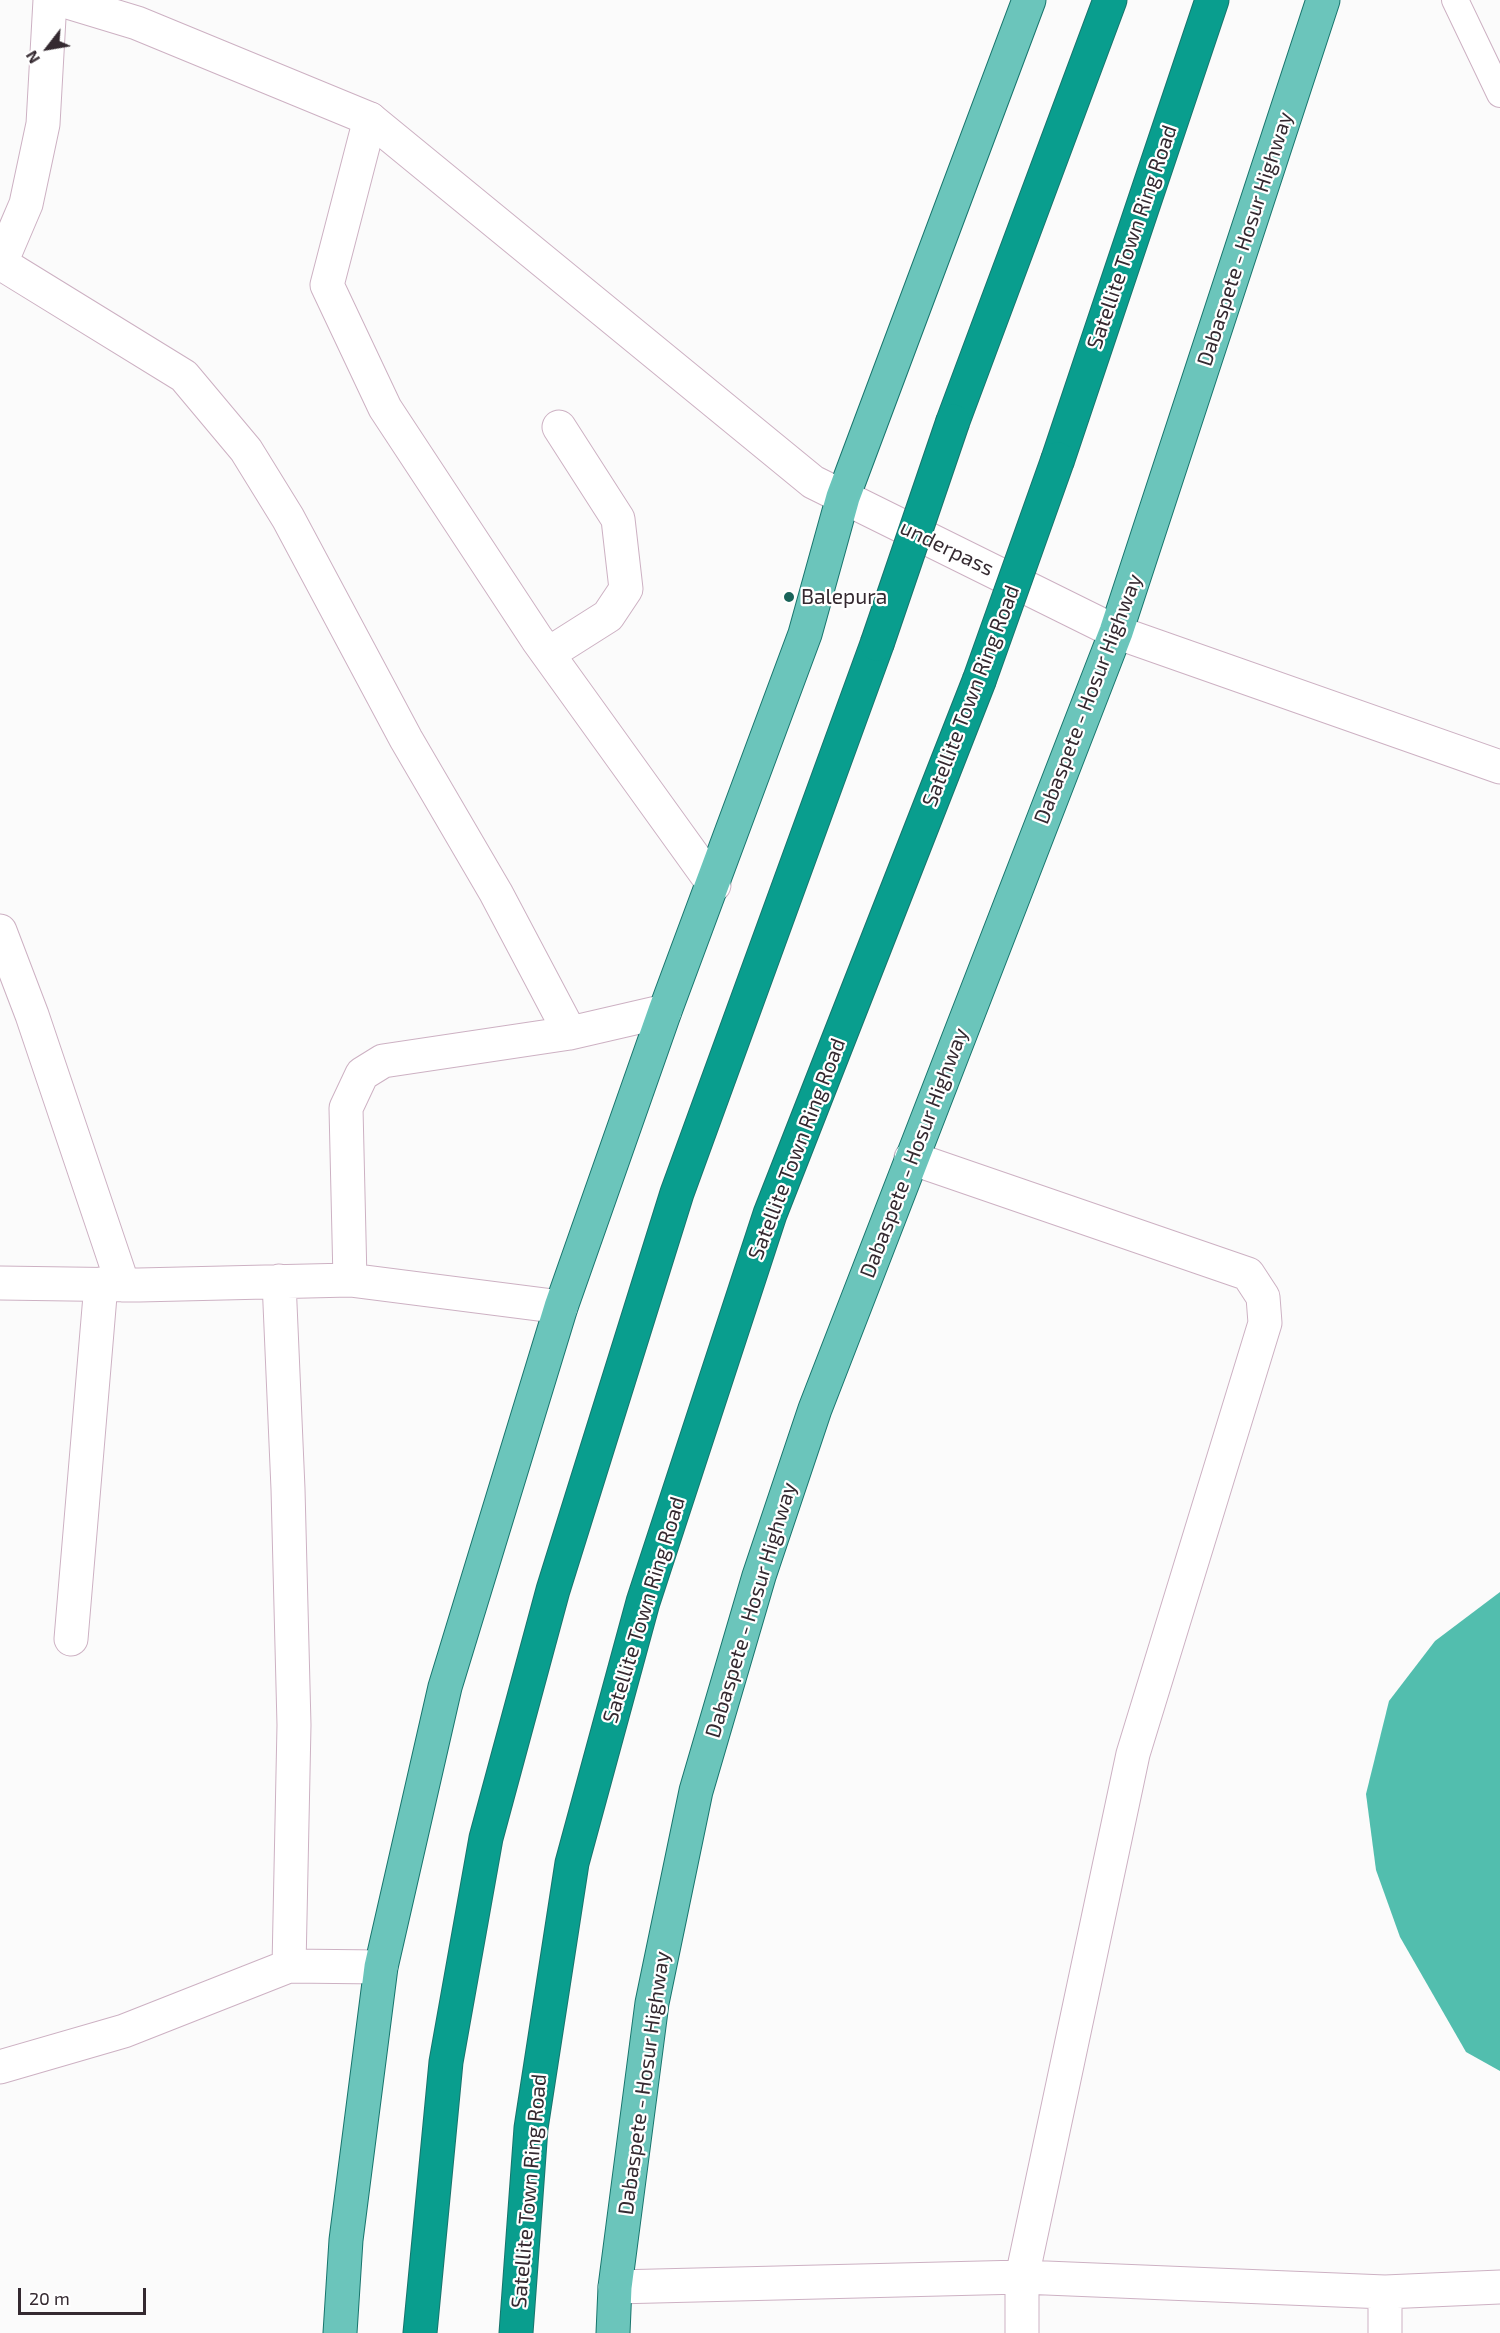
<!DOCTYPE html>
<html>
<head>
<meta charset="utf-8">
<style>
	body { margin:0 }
	#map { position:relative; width:1500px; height:2333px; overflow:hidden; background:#fbfbfb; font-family:"Exo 2",sans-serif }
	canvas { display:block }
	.north { position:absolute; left:18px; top:18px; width:60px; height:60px; -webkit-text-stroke:4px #fff; paint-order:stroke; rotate:239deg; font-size:16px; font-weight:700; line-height:24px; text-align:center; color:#342930 }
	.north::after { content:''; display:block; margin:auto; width:21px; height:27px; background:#342930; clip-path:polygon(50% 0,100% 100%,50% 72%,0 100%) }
	.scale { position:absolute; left:18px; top:2288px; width:128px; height:27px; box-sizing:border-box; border:3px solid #342930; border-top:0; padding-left:8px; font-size:18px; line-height:21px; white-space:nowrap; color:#342930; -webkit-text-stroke:4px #fff; paint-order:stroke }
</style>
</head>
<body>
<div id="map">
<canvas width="1500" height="2333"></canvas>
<div class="north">N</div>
<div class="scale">20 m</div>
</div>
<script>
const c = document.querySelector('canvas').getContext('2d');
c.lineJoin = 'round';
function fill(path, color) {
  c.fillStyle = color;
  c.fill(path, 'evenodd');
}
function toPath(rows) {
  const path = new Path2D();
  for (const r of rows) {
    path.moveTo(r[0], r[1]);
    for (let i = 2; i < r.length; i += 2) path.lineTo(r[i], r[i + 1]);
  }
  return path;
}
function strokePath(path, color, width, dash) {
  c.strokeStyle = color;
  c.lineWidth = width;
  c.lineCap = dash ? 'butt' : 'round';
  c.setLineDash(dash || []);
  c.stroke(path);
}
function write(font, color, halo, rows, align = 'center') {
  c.font = font + ' "Exo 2",sans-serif';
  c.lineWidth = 4.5;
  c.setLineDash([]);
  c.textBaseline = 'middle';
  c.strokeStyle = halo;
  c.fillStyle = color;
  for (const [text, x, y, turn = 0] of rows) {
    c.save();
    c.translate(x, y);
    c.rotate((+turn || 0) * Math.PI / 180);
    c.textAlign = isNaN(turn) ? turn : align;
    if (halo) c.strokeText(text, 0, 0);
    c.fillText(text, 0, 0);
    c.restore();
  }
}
const water = toPath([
	[1500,1592,1500,2071,1466,2052,1400,1937,1376,1870,1366,1794,1389,1701,1435,1641]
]);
const lane = toPath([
	[1455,0,1500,94]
]);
const street = toPath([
	[370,119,327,285,385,408,537,639,714,885],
	[2,264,184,376,246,450,288,518,406,739,496,893,570,1033],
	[0,265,26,204,43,124,50,0],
	[1116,632,1500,767],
	[548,654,608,616,626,589,618,519,559,427],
	[0,931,32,1015,123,1285],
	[911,1158,1248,1274,1263,1297,1265,1323,1133,1754,1022,2277,1022,2333],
	[350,1280,346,1108,362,1074,383,1061,570,1033,665,1011],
	[279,1281,288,1489,294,1725,289,1966],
	[0,1283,139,1285,350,1280,561,1307],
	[71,1639,101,1284],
	[0,2067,124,2031,289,1966,381,1967],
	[615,2287,1022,2277,1385,2292,1500,2287],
	[1385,2292,1385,2333]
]);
const secondary = toPath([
	[61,0,137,23,370,119,813,482,1116,632]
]);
const primary = toPath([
	[340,2333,346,2240,381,1967,445,1687,561,1307,665,1011,805,634,843,497,1029,0],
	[613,2333,615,2287,652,2003,696,1791,759,1576,815,1409,1116,632,1323,0]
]);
const highway = toPath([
	[953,421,1110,0],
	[1058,459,1212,0],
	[420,2333,446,2062,486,1838,553,1590,677,1193,877,644],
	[516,2333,531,2128,572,1863,643,1602,770,1214,979,681]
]);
const highwayBridge = toPath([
	[877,644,953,421],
	[979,681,1058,459]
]);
const markers = [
	[789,597,6,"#196359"]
];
const streetNames = [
	["Satellite Town Ring Road",1132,237,-71],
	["Dabaspete - Hosur Highway",1245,239,-72],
	["underpass",947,548,26],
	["Satellite Town Ring Road",971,696,-69],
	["Dabaspete - Hosur Highway",1088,699,-69],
	["Satellite Town Ring Road",797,1149,-69],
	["Dabaspete - Hosur Highway",914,1153,-69],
	["Satellite Town Ring Road",644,1610,-73],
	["Dabaspete - Hosur Highway",751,1610,-73],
	["Dabaspete - Hosur Highway",644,2083,-82],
	["Satellite Town Ring Road",529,2191,-85]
];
const poiNames = [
	["Balepura",801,597]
];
fill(water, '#52beae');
strokePath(lane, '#cdb1c3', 28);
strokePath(street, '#cdb1c3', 35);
strokePath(secondary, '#cdb1c3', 35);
strokePath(primary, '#18756d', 35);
strokePath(highway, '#18756d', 35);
strokePath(lane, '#fff', 26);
strokePath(street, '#fff', 33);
strokePath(secondary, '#fff', 33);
strokePath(primary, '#6bc5bb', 33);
strokePath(highway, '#099e8e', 33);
strokePath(highwayBridge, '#18756d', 35, []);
strokePath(highwayBridge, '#099e8e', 33);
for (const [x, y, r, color] of markers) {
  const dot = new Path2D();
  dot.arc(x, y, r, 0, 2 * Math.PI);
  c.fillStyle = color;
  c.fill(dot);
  strokePath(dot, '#fff', 2);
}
write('21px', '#342930', '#fff', streetNames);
write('21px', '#342930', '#fff', poiNames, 'left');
</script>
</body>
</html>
